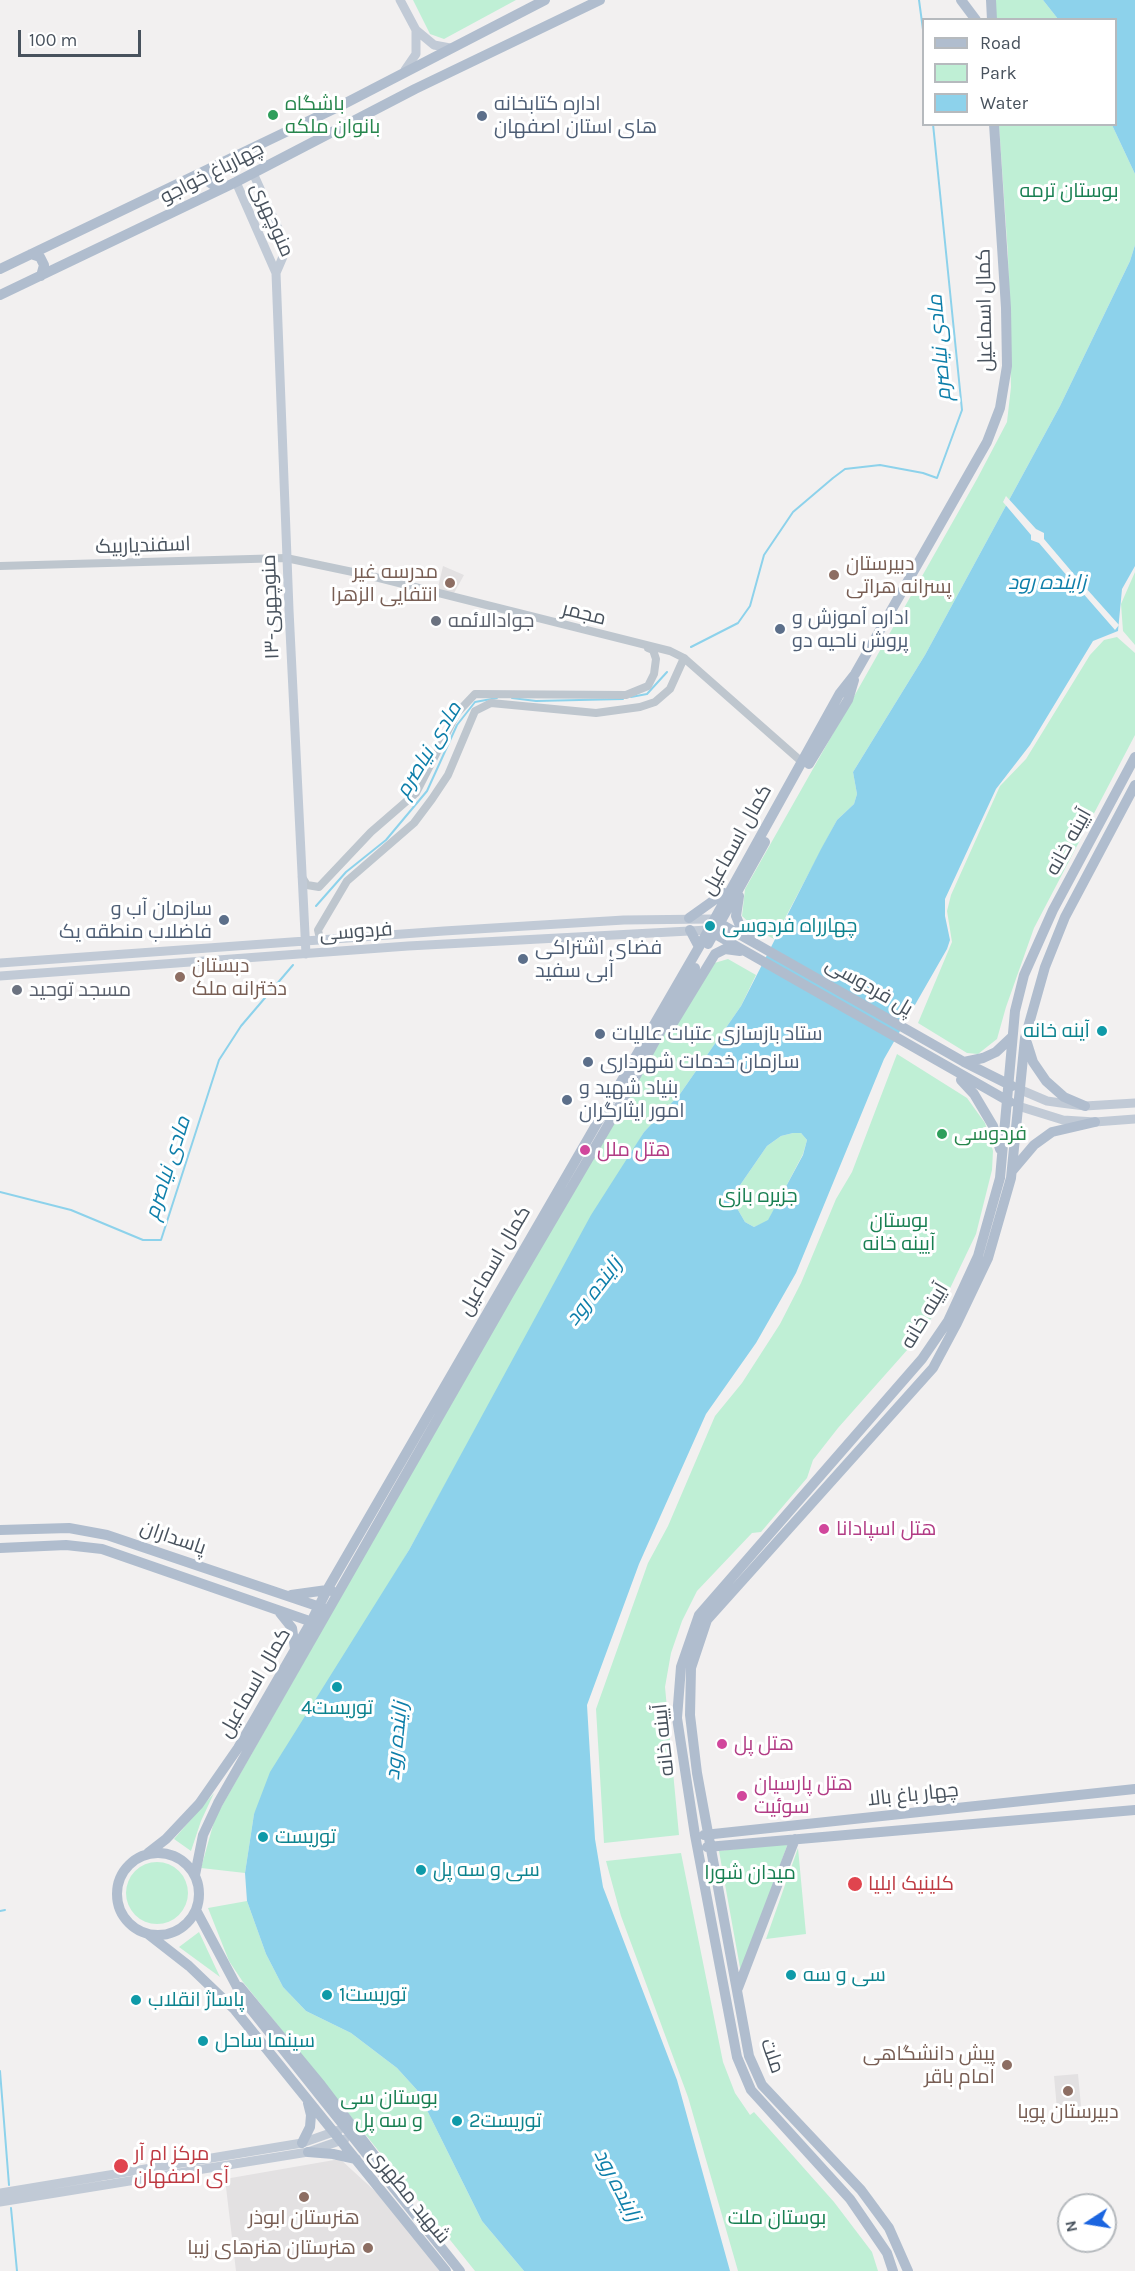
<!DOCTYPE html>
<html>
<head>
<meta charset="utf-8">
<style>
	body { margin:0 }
	#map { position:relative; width:1135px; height:2271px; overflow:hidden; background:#f2f0f0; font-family:Karla,sans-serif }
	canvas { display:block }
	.legend { position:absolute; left:922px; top:18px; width:195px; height:108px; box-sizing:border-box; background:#fff; border:2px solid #b6babe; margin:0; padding:8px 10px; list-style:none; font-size:18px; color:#48525d }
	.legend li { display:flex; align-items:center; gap:12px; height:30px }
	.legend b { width:30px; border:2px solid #b6babe }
	.north { position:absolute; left:1057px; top:2193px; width:60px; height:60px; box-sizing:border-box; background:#fff; border:2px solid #b6babe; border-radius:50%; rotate:258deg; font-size:16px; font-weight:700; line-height:24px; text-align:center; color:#48525d }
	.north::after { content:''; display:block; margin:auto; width:21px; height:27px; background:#1b65e0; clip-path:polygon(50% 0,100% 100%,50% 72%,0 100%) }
	.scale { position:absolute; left:18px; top:30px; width:123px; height:27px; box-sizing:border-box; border:3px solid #48525d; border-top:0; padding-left:8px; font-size:18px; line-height:21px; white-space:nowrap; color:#48525d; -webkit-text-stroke:4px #fff; paint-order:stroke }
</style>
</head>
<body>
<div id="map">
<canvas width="1135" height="2271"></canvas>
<ul class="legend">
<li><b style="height:8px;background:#b0bdce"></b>Road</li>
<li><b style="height:16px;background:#bfefd5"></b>Park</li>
<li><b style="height:16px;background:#8dd2eb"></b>Water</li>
</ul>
<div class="north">N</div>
<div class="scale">100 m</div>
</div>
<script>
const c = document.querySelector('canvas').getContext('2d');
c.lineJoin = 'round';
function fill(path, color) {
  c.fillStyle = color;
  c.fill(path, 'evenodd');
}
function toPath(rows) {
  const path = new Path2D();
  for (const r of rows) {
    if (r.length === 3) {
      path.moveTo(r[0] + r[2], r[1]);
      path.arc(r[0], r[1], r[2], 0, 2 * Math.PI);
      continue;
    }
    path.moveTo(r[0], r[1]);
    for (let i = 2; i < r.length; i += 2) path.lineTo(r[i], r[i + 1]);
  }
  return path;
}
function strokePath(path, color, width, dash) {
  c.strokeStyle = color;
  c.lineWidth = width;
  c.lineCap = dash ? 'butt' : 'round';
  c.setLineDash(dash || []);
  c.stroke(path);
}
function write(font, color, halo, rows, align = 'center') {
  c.font = font + ' Karla,Cairo,sans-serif';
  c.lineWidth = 6;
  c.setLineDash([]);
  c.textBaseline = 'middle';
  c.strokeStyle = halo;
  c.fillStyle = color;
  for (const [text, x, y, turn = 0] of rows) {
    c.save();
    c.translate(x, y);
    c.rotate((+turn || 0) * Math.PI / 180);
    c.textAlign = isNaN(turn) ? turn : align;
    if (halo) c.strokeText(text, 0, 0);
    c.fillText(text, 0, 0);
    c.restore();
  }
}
const education = toPath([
	[443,566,464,575,453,595,437,592],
	[1078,2074,1081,2106,1057,2109,1054,2076],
	[340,2159,401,2215,440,2271,236,2271,225,2179]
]);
const green = toPath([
	[413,0,516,0,444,39,430,34],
	[992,0,1043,0,1058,19,994,19],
	[999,125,1112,125,1135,174,1135,245,1130,261,1060,406,925,655,853,772,857,794,854,804,837,820,774,939,757,930,742,916,745,889,977,479,1007,422,1011,387,1008,255],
	[1135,572,1135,645,1123,631,1121,604],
	[1117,637,1135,653,1135,735,1034,928,1006,1007,997,1039,978,1054,967,1053,918,1023,952,942,947,911,951,895,1000,786,1026,759,1090,655,1104,640],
	[728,959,756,975,741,1006,680,1094,644,1132,540,1313,409,1550,254,1814,245,1873,201,1868,215,1818,663,1030,711,964],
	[897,1054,967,1098,985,1123,993,1151,992,1170,976,1234,943,1303,908,1349,838,1428,813,1460,807,1478,761,1532,752,1533,697,1591,682,1621,671,1653,665,1687,679,1835,604,1843,596,1709,648,1563,668,1526,715,1416,742,1383,780,1324,801,1283,836,1199,852,1172],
	[793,1133,801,1133,807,1140,803,1154,768,1221,754,1227,745,1222,734,1203,736,1191,767,1146,781,1136],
	[214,1793,201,1821,191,1851,174,1839],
	[788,1843,741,1973,719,1851],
	[798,1848,806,1934,766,1939],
	[681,1853,723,2062,735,2093,750,2115,754,2112,834,2202,872,2252,878,2271,738,2271,688,2097,621,1916,606,1861],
	[157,1893,31],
	[247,1901,266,1954,283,1987,306,2011,351,2033,397,2068,417,2090,482,2221,524,2271,475,2271,243,1982,229,1961,208,1908],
	[199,1932,220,1977,179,1947]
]);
const water = toPath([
	[1043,0,1135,0,1135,174,1112,125,1116,124,1116,20,1058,19],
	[1135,245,1135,566,1122,589,1118,631,1093,641,1030,745,996,789,945,899,945,916,950,940,947,949,884,1059,796,1273,756,1343,706,1414,639,1564,587,1705,595,1839,603,1887,677,2080,730,2271,524,2271,482,2221,417,2090,397,2068,351,2033,306,2011,283,1987,266,1954,247,1901,245,1873,254,1814,270,1772,409,1550,591,1215,644,1132,680,1094,741,1006,821,849,837,820,854,804,857,794,853,772,925,655,1060,406,1130,261],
	[793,1133,801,1133,807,1140,803,1155,768,1220,754,1227,745,1222,734,1203,736,1191,767,1146,781,1136]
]);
const pier = toPath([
	[1006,496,1036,529,1044,533,1044,539,1078,579,1083,578,1085,587,1119,625,1115,630,1081,591,1077,592,1073,588,1074,584,1039,543,1031,540,1031,535,1003,502]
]);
const stream = toPath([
	[919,0,924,37],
	[691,647,738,623,750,606,764,555,793,512,833,478,845,469,880,465,923,473,937,478,962,410,933,124],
	[631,697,647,694,667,672],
	[512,698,536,701,623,699],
	[316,906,346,872,386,840,427,791,457,725,475,702,497,698],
	[0,1192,71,1210,143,1240,161,1240,219,1060,241,1026,293,965],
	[0,1911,5,1910],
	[0,2071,9,2185],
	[11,2208,17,2271]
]);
const tertiary = toPath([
	[0,566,286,558,367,575,670,651,684,658,802,762],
	[302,877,307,885,319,887,371,832,416,793,457,713,475,694,626,695,648,686,654,674,656,659,653,650,648,648],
	[320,939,318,930,347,881,414,823,432,799,448,775,475,711,491,703,596,713,640,707,655,702,670,689,684,658]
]);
const secondary = toPath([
	[400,0,416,30,434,45,450,48],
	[405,70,416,54,416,30],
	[253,173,281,235,285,252,276,273],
	[236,182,276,273,289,610,306,954],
	[0,963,444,931,624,920,713,919],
	[0,976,408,946,708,930],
	[1021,1090,1047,1101,1061,1103,1085,1106,1135,1103],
	[1018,1106,1063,1120,1095,1122,1135,1119],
	[0,2193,302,2143,339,2130],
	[0,2202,308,2152,345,2139]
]);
const primary = toPath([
	[961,0,976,20],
	[991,0,992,20],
	[211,168,207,177,209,182,218,188,223,187],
	[31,254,40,257,44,265,41,276],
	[0,269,340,106,545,0],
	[0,295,236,182,415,89,600,0],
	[809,764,848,700,854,680],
	[739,896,736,916,740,926,751,934],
	[689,918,724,893],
	[714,920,964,1062,1012,1086],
	[690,930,699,947],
	[708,930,1010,1102],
	[708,944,765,842],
	[664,1026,673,1023,715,954,725,949,740,951],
	[1027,1043,1033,1062,1046,1081,1064,1097,1085,1106],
	[964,1062,983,1058,996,1052,1012,1037],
	[961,1080,974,1094,993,1126,1000,1149],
	[1012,1171,1034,1145,1052,1132,1095,1122],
	[0,1530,69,1528,107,1535,323,1608],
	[0,1548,66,1545,102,1549,315,1623],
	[291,1595,327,1590,332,1591],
	[280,1613,292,1628,295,1649],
	[704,1835,1135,1789],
	[707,1847,1135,1810],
	[158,1894,41],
	[148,1853,166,1839,199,1804,238,1748,311,1622,327,1590,699,947,840,693,855,674,987,442,1000,408,1007,366,1006,308,994,124],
	[195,1875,203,1835,218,1803,509,1294,621,1103,695,968],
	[196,1910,245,2002,460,2271],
	[148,1934,189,1966,235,2010,446,2271],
	[240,1987,321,2085,400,2189],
	[738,1988,795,1839],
	[302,2143,310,2127,311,2115,308,2103],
	[308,2152,333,2154,356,2159],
	[893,2271,887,2253,850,2199,751,2090,737,2057,695,1835,677,1718,681,1667,699,1615,922,1359,948,1321,978,1256,1000,1178,1015,1011,1024,975,1053,910,1135,757],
	[908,2271,889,2228,861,2190,762,2085,749,2056,697,1773,690,1715,691,1668,707,1620,933,1368,956,1325,988,1258,1011,1178,1025,1038,1045,967,1065,917,1135,785]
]);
const markers = [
	[273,115,6,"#2e9e5b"],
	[482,116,6,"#5c6f8a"],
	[834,575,6,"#8d6e63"],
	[450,583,6,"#8d6e63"],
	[436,621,6,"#6b7280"],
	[780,629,6,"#5c6f8a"],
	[224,920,6,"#5c6f8a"],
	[710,926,6,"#0f9aa8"],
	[523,959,6,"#5c6f8a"],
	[180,977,6,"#8d6e63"],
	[17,990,6,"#6b7280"],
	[1102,1031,6,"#0f9aa8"],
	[600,1034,6,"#5c6f8a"],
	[588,1062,6,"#5c6f8a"],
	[567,1100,6,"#5c6f8a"],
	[942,1134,6,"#2e9e5b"],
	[585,1150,6,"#d1479c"],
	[824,1529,6,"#d1479c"],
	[337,1687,6,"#0f9aa8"],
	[722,1744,6,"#d1479c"],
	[742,1796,6,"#d1479c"],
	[263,1837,6,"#0f9aa8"],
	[421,1870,6,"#0f9aa8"],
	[855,1884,8,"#e0444e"],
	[791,1975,6,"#0f9aa8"],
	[327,1995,6,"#0f9aa8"],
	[136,2000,6,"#0f9aa8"],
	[203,2041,6,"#0f9aa8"],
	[1007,2065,6,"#8d6e63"],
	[1068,2091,6,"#8d6e63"],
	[457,2121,6,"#0f9aa8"],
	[121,2166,8,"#e0444e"],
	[304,2197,6,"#8d6e63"],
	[368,2248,6,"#8d6e63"]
];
const leisureNames = [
	["باشگاه",285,104],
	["بانوان ملکه",285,127],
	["فردوسی",954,1134]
];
const serviceNames = [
	["اداره کتابخانه",494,104],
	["های استان اصفهان",494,127],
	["اداره آموزش و",792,618],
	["پروش ناحیه دو",792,641],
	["سازمان آب و",212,909,"right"],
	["فاضلاب منطقه یک",212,932,"right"],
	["فضای اشتراکی",535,948],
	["آبی سفید",535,971],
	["ستاد بازسازی عتبات عالیات",612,1034],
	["سازمان خدمات شهرداری",600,1062],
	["بنیاد شهید و",579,1088],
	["امور ایثارگران",579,1111]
];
const streetNames = [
	["چهارباغ خواجو",212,173,-27],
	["منوچهری",272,220,66],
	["کمال اسماعیل",985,310,-91],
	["اسفندیاربیک",143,546,-2],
	["۱۳-منوچهری",271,607,-92],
	["مجمر",584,614,14],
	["کمال اسماعیل",737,840,-61],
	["آیینه خانه",1069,842,-61],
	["فردوسی",356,932,-4],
	["پل فردوسی",869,987,30],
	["کمال اسماعیل",495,1261,-60],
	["آیینه خانه",925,1316,-59],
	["پاسداران",173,1538,19],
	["کمال اسماعیل",255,1683,-60],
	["آیینه خانه",664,1740,-96],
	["چهار باغ بالا",913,1795,-6],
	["ملت",772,2056,71],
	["شهید مطهری",409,2196,51]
];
const parkNames = [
	["بوستان ترمه",1069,191],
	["جزیره بازی",758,1196],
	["بوستان",899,1221],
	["آیینه خانه",899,1244],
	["میدان شورا",750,1873],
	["بوستان سی",389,2098],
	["و سه پل",389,2121],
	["بوستان ملت",777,2218]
];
const educationNames = [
	["دبیرستان",846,564,"left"],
	["پسرانه هراتی",846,587,"left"],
	["مدرسه غیر",438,572],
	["انتفایی الزهرا",438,595],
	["دبستان",192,966,"left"],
	["دخترانه ملک",192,989,"left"],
	["پیش دانشگاهی",995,2054],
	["امام باقر",995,2077],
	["دبیرستان پویا",1068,2112,"center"],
	["هنرستان ابوذر",304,2218,"center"],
	["هنرستان هنرهای زیبا",356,2248]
];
const worshipNames = [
	["جوادالائمه",448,621],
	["مسجد توحید",29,990]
];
const cultureNames = [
	["چهارراه فردوسی",722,926],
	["آینه خانه",1090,1031,"right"],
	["توریست4",337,1708,"center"],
	["توریست",275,1837],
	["سی و سه پل",433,1870],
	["سی و سه",803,1975],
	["توریست1",339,1995],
	["پاساژ انقلاب",148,2000],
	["سینما ساحل",215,2041],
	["توریست2",469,2121]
];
const hotelNames = [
	["هتل ملل",597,1150],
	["هتل اسپادانا",836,1529],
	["هتل پل",734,1744],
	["هتل پارسیان",754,1784],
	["سوئیت",754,1807]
];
const healthNames = [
	["کلینیک ایلیا",868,1884],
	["مرکز ام آر",134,2154],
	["آی اصفهان",134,2177]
];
const waterNames = [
	["مادی نیاصرم",940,348,-95],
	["زاینده رود",1047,583],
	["مادی نیاصرم",429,750,-59],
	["مادی نیاصرم",168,1168,-72],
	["زاینده رود",594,1292,-53],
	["زاینده رود",397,1741,-84],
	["زاینده رود",617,2185,63]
];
fill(education, '#e3e1e2');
fill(green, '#bfefd5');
fill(water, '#8dd2eb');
fill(pier, '#f2f0f0');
strokePath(stream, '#8dd2eb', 2);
strokePath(tertiary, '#bec6ce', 8);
strokePath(secondary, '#c1cad6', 9);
strokePath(primary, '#b0bdce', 10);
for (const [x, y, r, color] of markers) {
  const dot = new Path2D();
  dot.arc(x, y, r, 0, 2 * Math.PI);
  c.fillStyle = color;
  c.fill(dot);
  strokePath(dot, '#fff', 2);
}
write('20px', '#27864d', '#fff', leisureNames, 'left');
write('20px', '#4e5e75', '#fff', serviceNames, 'left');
write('20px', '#48525d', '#fff', streetNames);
write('20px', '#187f52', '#fff', parkNames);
write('20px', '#785e54', '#fff', educationNames, 'right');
write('20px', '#5b616d', '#fff', worshipNames, 'left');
write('20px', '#0d838f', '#fff', cultureNames, 'left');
write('20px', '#b23c85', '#fff', hotelNames, 'left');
write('20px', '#be3a42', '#fff', healthNames, 'left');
write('italic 21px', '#0e7faa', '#fff', waterNames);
</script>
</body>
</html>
